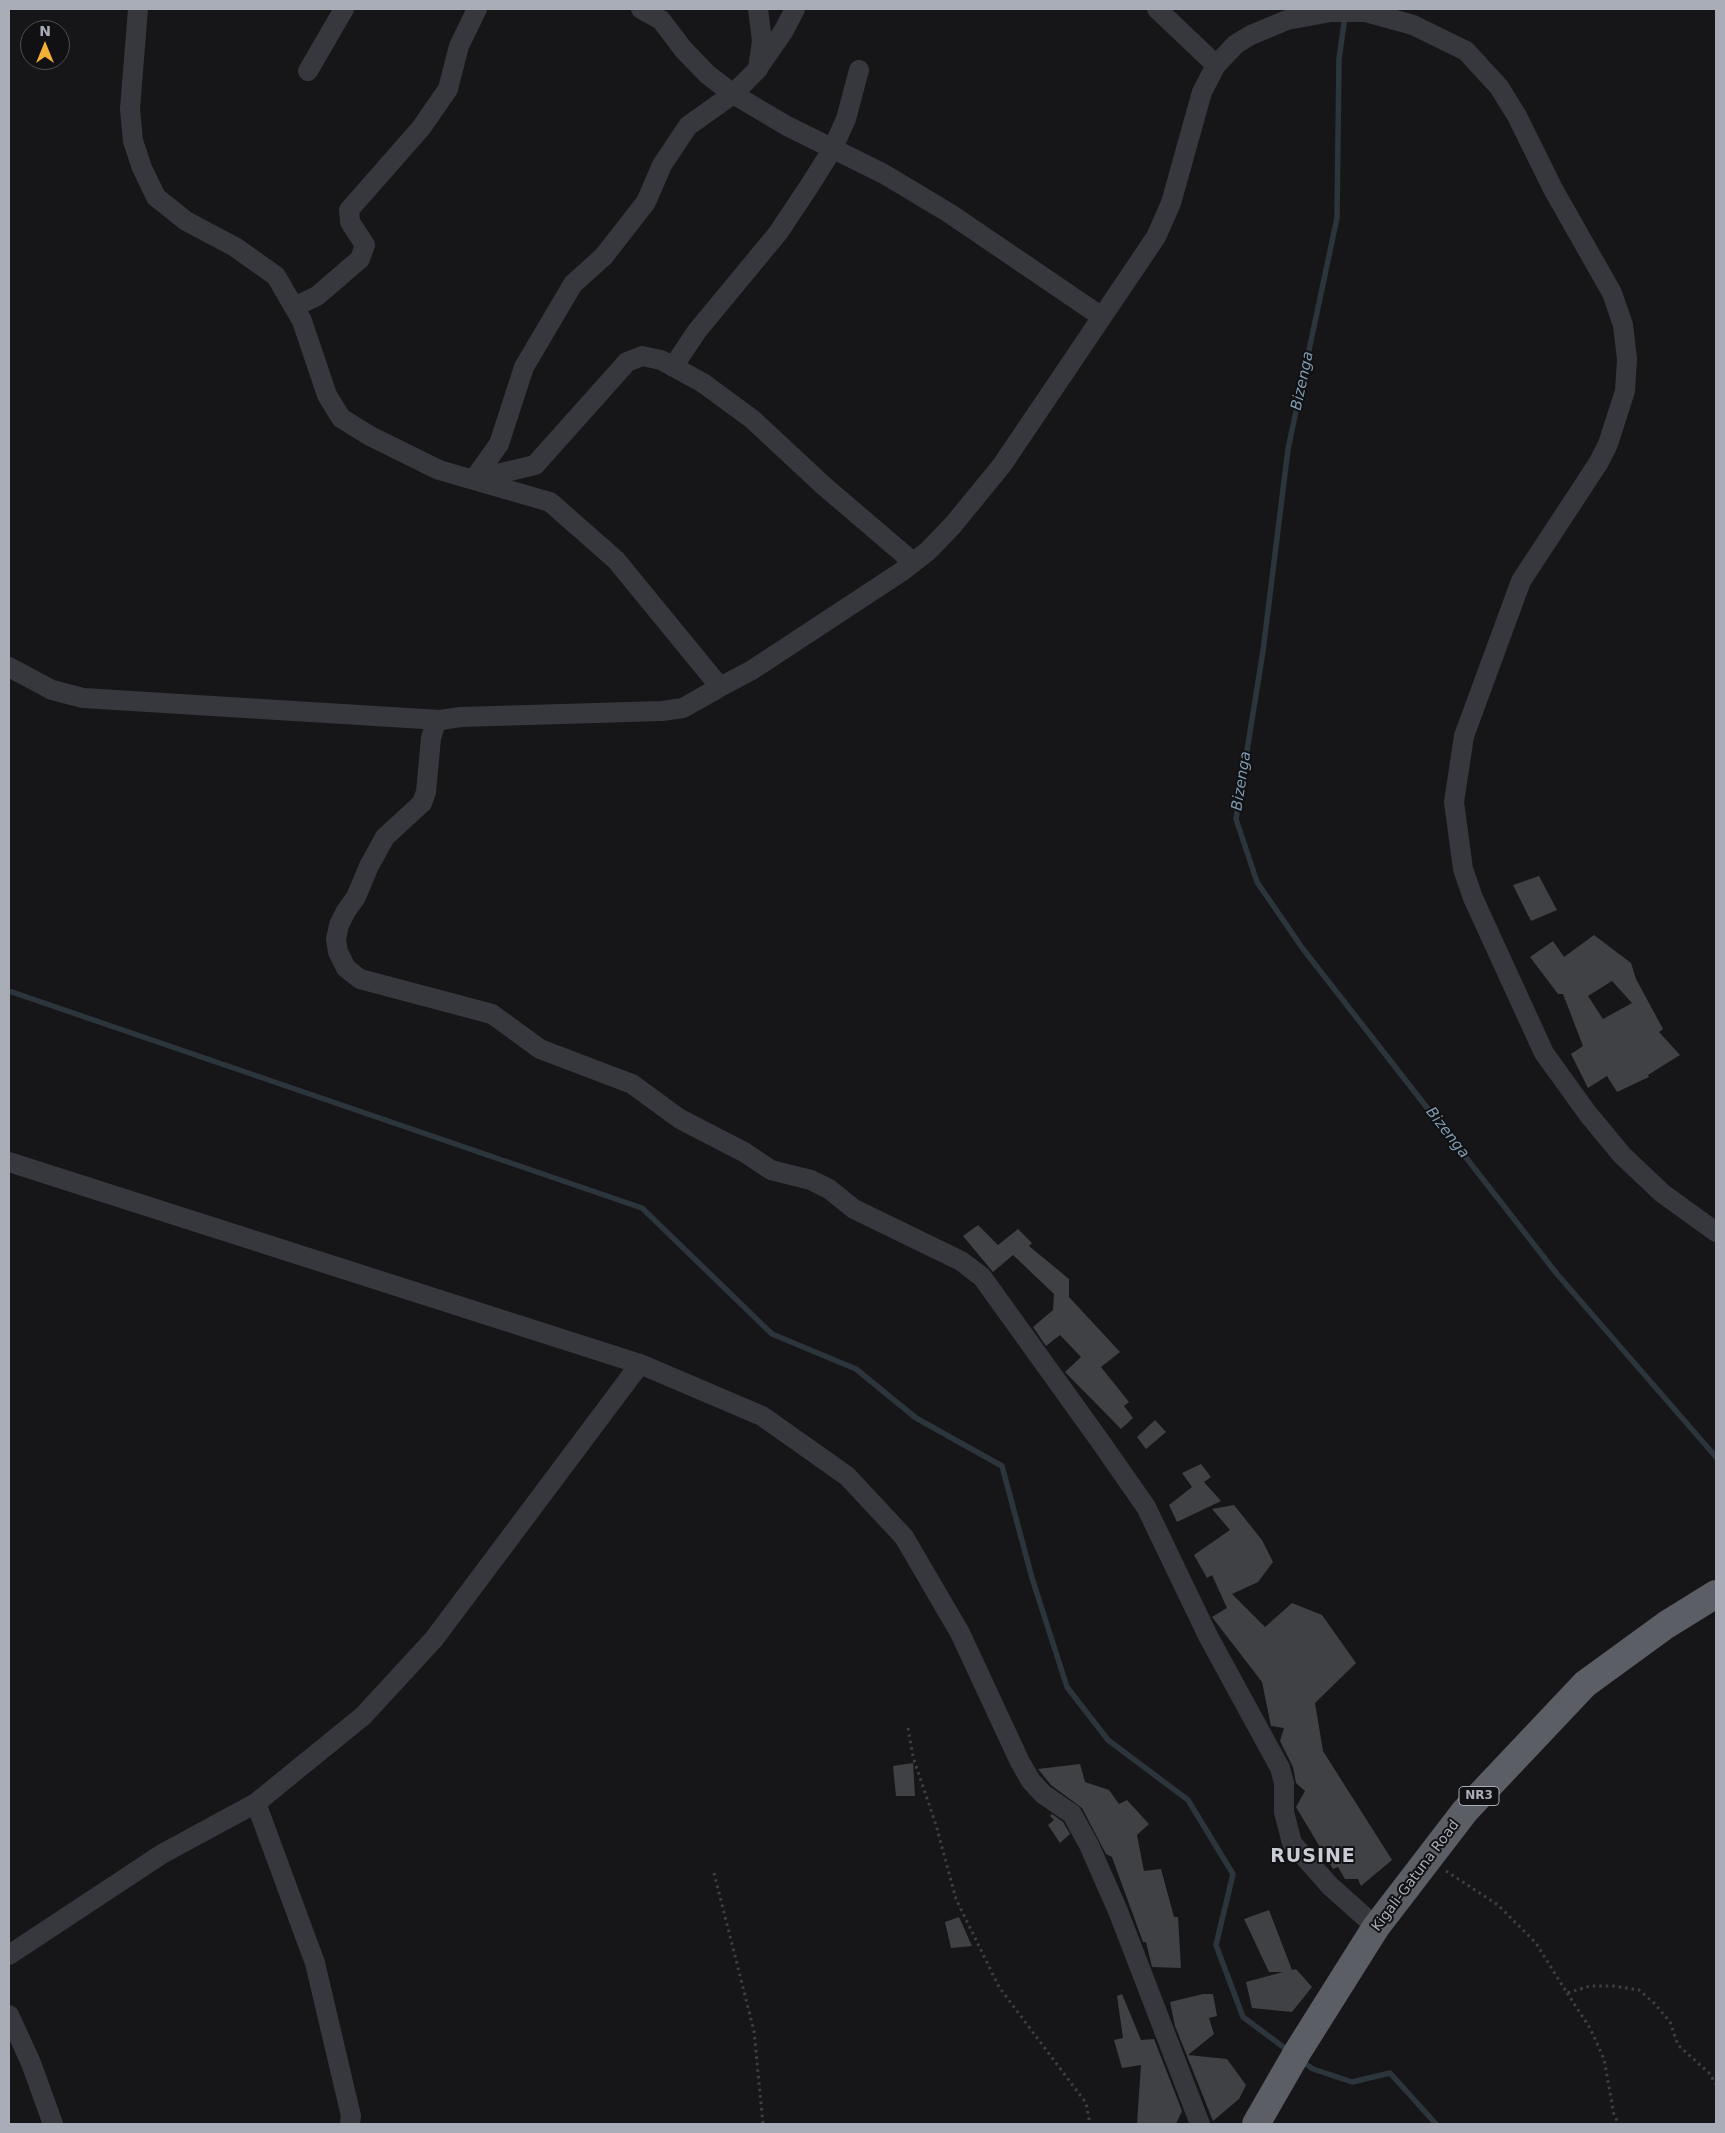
<!DOCTYPE html>
<html>
<head>
<meta charset="utf-8">
<style>
	body { margin:0 }
	#map { position:relative; width:1725px; height:2133px; overflow:hidden; background:#161618; font-family:"DejaVu Sans",sans-serif }
	canvas { display:block }
	.frame { position:absolute; inset:0; border:10px solid #a8adb8; pointer-events:none }
	.north { position:absolute; left:20px; top:20px; width:50px; height:50px; box-sizing:border-box; background:#111113; border:1px solid #4d4f55; border-radius:50%; rotate:0deg; font-size:14px; font-weight:700; line-height:20px; text-align:center; color:#a8adb8 }
	.north::after { content:''; display:block; margin:auto; width:18px; height:22px; background:#f2b134; clip-path:polygon(50% 0,100% 100%,50% 72%,0 100%) }
</style>
</head>
<body>
<div id="map">
<canvas width="1725" height="2133"></canvas>
<div class="frame"></div>
<div class="north">N</div>
</div>
<script>
const c = document.querySelector('canvas').getContext('2d');
c.lineJoin = 'round';
function toPath(rows) {
  const path = new Path2D();
  for (const r of rows) {
    path.moveTo(r[0], r[1]);
    for (let i = 2; i < r.length; i += 2) path.lineTo(r[i], r[i + 1]);
  }
  return path;
}
function strokePath(path, color, width, dash) {
  c.strokeStyle = color;
  c.lineWidth = width;
  c.lineCap = dash ? 'butt' : 'round';
  c.setLineDash(dash || []);
  c.stroke(path);
}
function fill(path, color) {
  c.fillStyle = color;
  c.fill(path, 'evenodd');
}
function write(font, color, halo, rows, align = 'center') {
  c.font = font + ' "DejaVu Sans",sans-serif';
  c.lineWidth = 4;
  c.setLineDash([]);
  c.textBaseline = 'middle';
  c.strokeStyle = halo;
  c.fillStyle = color;
  for (const [text, x, y, turn = 0] of rows) {
    c.save();
    c.translate(x, y);
    c.rotate((+turn || 0) * Math.PI / 180);
    c.textAlign = isNaN(turn) ? turn : align;
    if (halo) c.strokeText(text, 0, 0);
    c.fillText(text, 0, 0);
    c.restore();
  }
}
const stream = toPath([
	[1345,16,1339,59,1337,218,1288,449,1263,651,1236,819,1257,882,1303,949,1557,1274,1716,1457],
	[9,991,642,1208,772,1334,856,1369,916,1418,1002,1466,1032,1578,1067,1687,1108,1740,1188,1800,1233,1874,1216,1945,1243,2017,1290,2052],
	[1301,2061,1313,2069,1352,2082,1390,2073,1436,2124]
]);
const building = toPath([
	[1539,876,1557,910,1531,921,1513,885],
	[1594,935,1631,963,1636,979,1663,1029,1659,1032,1680,1055,1648,1075,1649,1077,1617,1092,1607,1076,1588,1088,1571,1054,1583,1046,1563,994,1558,994,1530,957,1553,941,1564,957],
	[1612,981,1632,1003,1603,1019,1588,996],
	[978,1225,998,1245,1018,1229,1032,1243,1029,1246,1069,1279,1069,1297,1120,1352,1101,1367,1129,1402,1124,1406,1133,1418,1121,1429,1065,1372,1081,1357,1060,1335,1046,1346,1033,1327,1053,1310,1054,1294,1013,1255,993,1272,963,1236],
	[1155,1420,1166,1432,1146,1449,1137,1437],
	[1201,1464,1211,1477,1204,1482,1221,1501,1177,1522,1169,1505,1192,1487,1182,1473],
	[1234,1505,1262,1540,1273,1562,1258,1582,1232,1594,1265,1627,1292,1603,1322,1615,1356,1663,1315,1703,1323,1751,1392,1860,1361,1886,1358,1879,1345,1879,1338,1867,1333,1869,1296,1807,1305,1791,1296,1783,1293,1767,1280,1741,1284,1728,1271,1726,1262,1682,1212,1617,1227,1608,1212,1575,1207,1578,1194,1555,1230,1530,1212,1509],
	[913,1763,915,1796,896,1796,893,1766],
	[1080,1764,1085,1782,1109,1790,1119,1804,1127,1800,1149,1824,1137,1835,1144,1871,1161,1869,1174,1917,1178,1917,1181,1968,1152,1967,1146,1942,1143,1942,1112,1857,1106,1854,1082,1808,1051,1785,1038,1769],
	[1052,1814,1063,1822,1070,1834,1060,1843,1048,1825,1054,1820,1050,1816],
	[1269,1910,1292,1970,1296,1969,1312,1987,1292,2012,1252,2008,1246,1982,1283,1972,1269,1972,1244,1919],
	[959,1917,972,1946,951,1948,945,1922],
	[1122,1994,1141,2040,1154,2039,1182,2111,1176,2124,1137,2124,1141,2065,1122,2068,1114,2040,1123,2038,1117,1996],
	[1203,1994,1213,1994,1217,2016,1209,2018,1214,2034,1188,2055,1227,2059,1246,2085,1239,2099,1213,2121,1175,2026,1170,2002]
]);
const path = toPath([
	[908,1728,913,1757,936,1825,956,1899,999,1987,1086,2103,1090,2124],
	[1446,1871,1498,1905,1536,1943,1567,1993,1590,1986,1614,1986,1639,1990,1654,2003,1670,2022,1678,2045,1709,2073,1716,2084],
	[714,1873,754,2031,763,2124],
	[1567,1993,1590,2028,1604,2059,1614,2115,1619,2124]
]);
const minor = toPath([
	[138,9,130,109,133,141,142,168,156,197,186,221,235,247,276,276,302,321,327,395,341,418,370,436,439,470,550,502,616,560,720,687,683,708,662,711,461,717,440,720,435,725,431,738,426,792,422,803,385,837,369,866,356,897,346,911,339,925,336,939,338,952,346,968,360,979,492,1014,540,1049,632,1084,680,1119,744,1152,771,1170,811,1180,829,1189,854,1209,961,1261,982,1277,1100,1441,1146,1507,1208,1636,1280,1768,1284,1783,1284,1812,1292,1843,1330,1886,1376,1927],
	[641,9,661,20,683,49,707,74,733,94,787,126,884,174,949,213,1102,317],
	[1157,9,1216,65],
	[760,65,783,32,795,9],
	[308,71,344,9],
	[294,307,317,296,360,259,365,245,350,222,349,210,421,128,448,89,459,46,477,9],
	[673,367,697,331,778,233,808,188,832,150,846,119,859,70],
	[474,479,499,444,524,367,573,284,604,256,646,202,662,165,688,126,733,94,758,69,762,41,758,9],
	[476,479,535,465,627,362,642,356,661,360,703,383,752,419,824,486,913,562],
	[9,667,52,690,83,698,440,720],
	[720,687,752,670,901,572,928,551,953,525,1002,465,1156,237,1171,203,1202,92,1216,65,1236,44,1251,35,1287,20,1331,12,1366,12,1413,25,1466,51,1499,87,1517,116,1553,189,1612,293,1623,325,1627,359,1625,391,1608,444,1599,462,1521,581,1464,736,1454,802,1463,869,1473,898,1544,1053,1588,1114,1622,1155,1662,1193,1716,1232],
	[9,1162,640,1364,762,1416,847,1476,904,1537,960,1633,1020,1762,1031,1781,1043,1794,1072,1814,1089,1845,1118,1911,1200,2124],
	[256,1803,315,1963,351,2116,350,2124],
	[9,1955,162,1854,256,1803,363,1716,434,1639,640,1364],
	[9,2015,31,2063,53,2124]
]);
const trunk = toPath([
	[1256,2124,1298,2051,1376,1927,1465,1811,1585,1684,1666,1625,1716,1594]
]);
const shields = [
	[1479,1796,40]
];
const shieldNames = [
	["NR3",1479,1796]
];
const streetNames = [
	["Kigali-Gatuna Road",1416,1876,-53]
];
const waterNames = [
	["Bizenga",1303,381,-78],
	["Bizenga",1242,781,-81],
	["Bizenga",1447,1133,52]
];
const districtNames = [
	["RUSINE",1313,1857]
];
strokePath(stream, '#2c353c', 5.5);
fill(building, '#404145');
strokePath(path, '#3d3f44', 3, [2.5, 4]);
strokePath(minor, '#37383d', 20);
strokePath(trunk, '#5b5e65', 28);
for (const [x, y, w] of shields) {
  const box = new Path2D();
  box.roundRect(x - w / 2, y - 9.5, w, 19, 4);
  c.fillStyle = '#111113';
  c.fill(box);
  strokePath(box, '#a8adb8', 1);
}
write('bold 12px', '#a8adb8', null, shieldNames);
write('14px', '#a8adb8', '#111113', streetNames);
write('italic 15px', '#7f9bb3', '#111113', waterNames);
c.letterSpacing = '1px';
write('bold 19px', '#c9ccd4', '#111113', districtNames);
c.letterSpacing = '0px';
</script>
</body>
</html>
